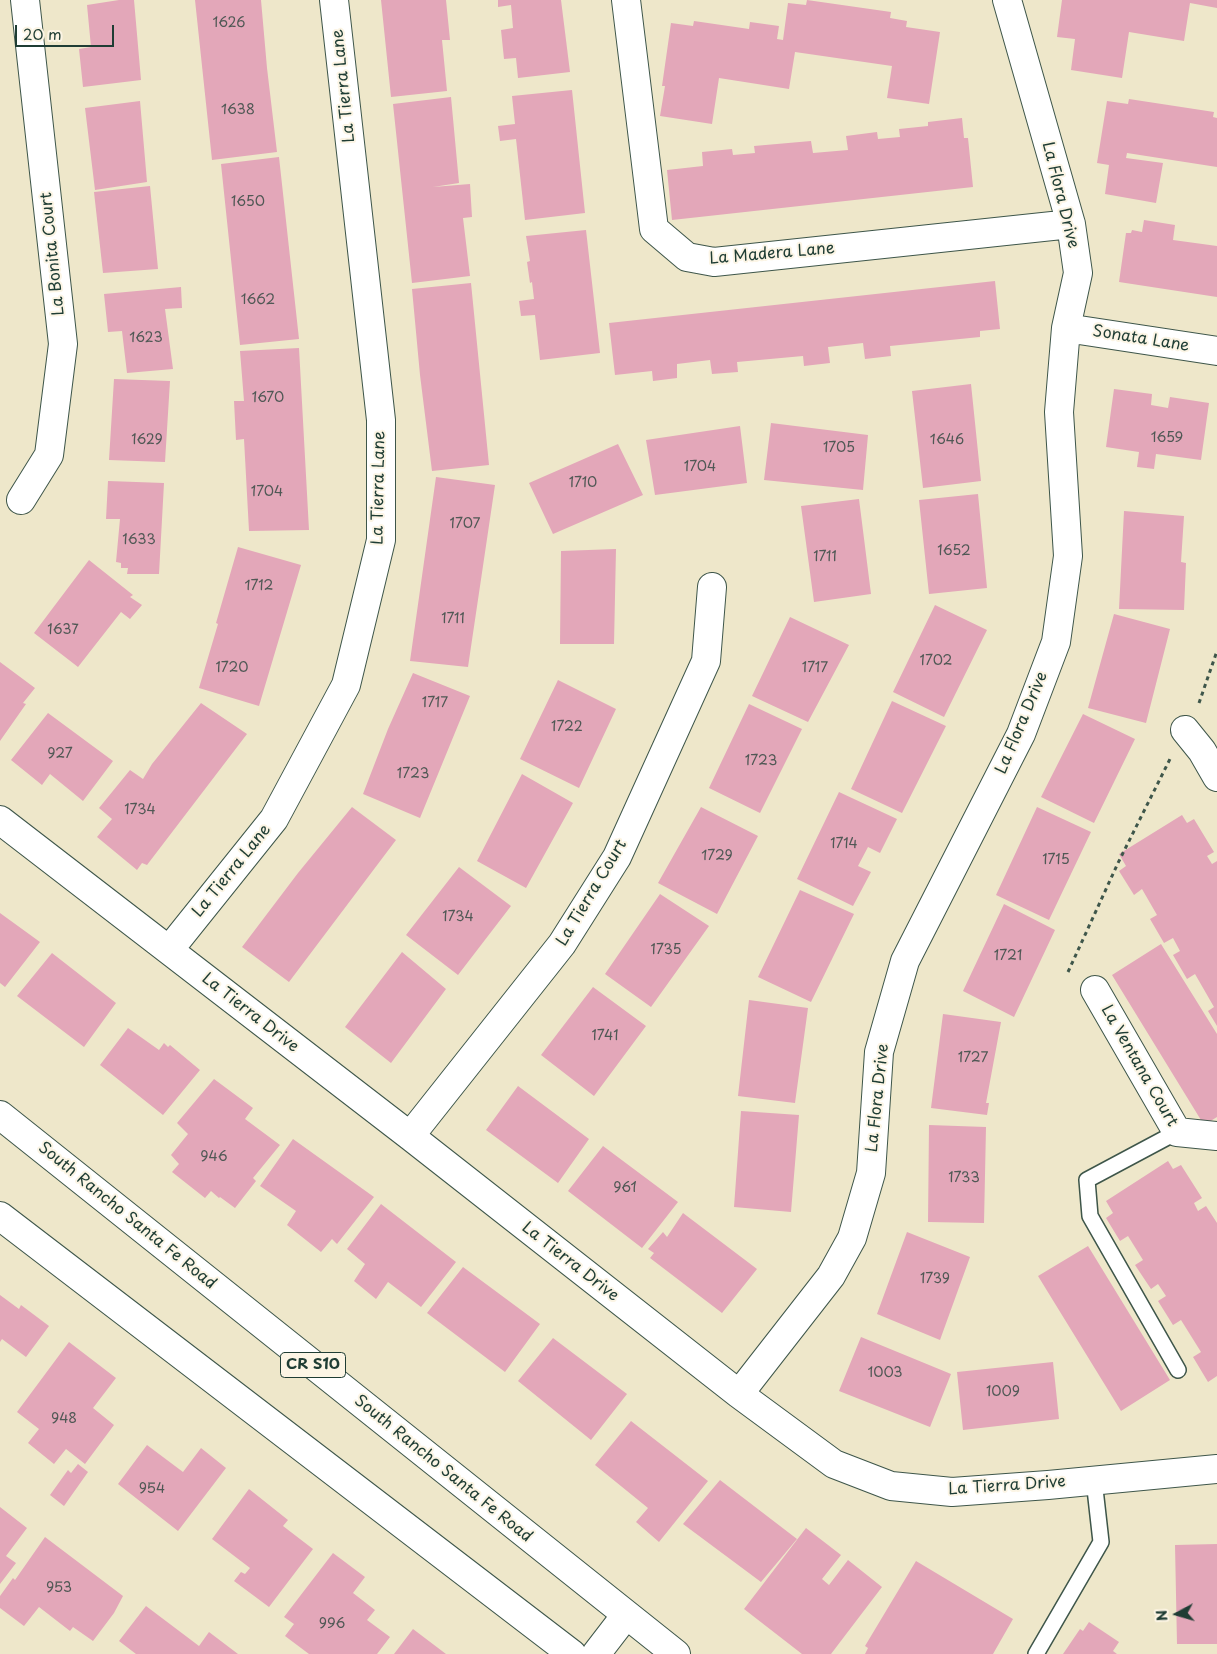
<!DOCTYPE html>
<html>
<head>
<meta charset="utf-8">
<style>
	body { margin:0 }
	#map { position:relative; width:1217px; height:1654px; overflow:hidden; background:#eee7ca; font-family:"Playpen Sans",sans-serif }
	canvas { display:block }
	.north { position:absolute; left:1152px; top:1589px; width:50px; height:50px; -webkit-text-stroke:4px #fcf5e5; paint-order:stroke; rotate:264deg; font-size:14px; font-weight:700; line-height:20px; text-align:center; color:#1f3d34 }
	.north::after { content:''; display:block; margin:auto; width:18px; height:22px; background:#1f3d34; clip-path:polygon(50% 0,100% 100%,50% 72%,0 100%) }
	.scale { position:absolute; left:15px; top:25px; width:99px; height:22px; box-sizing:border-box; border:2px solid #1f3d34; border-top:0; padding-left:6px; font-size:15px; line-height:18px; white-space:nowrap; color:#1f3d34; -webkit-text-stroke:4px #fcf5e5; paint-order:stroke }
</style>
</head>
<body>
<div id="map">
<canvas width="1217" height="1654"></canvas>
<div class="north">N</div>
<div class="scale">20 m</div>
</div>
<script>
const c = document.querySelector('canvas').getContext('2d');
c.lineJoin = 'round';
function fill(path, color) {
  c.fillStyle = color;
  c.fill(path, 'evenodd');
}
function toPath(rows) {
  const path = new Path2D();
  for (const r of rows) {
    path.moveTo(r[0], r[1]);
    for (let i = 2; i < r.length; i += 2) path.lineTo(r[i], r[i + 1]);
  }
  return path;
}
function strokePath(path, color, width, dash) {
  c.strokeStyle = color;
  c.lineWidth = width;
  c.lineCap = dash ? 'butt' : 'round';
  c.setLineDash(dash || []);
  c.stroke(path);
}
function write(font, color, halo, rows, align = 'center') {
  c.font = font + ' "Playpen Sans",sans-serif';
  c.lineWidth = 4;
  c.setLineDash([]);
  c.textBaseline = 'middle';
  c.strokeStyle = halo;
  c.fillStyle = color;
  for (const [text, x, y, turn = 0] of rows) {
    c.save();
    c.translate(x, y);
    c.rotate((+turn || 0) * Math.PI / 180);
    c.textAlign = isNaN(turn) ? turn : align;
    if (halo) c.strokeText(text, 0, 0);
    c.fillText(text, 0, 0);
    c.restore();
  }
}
const building = toPath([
	[119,0,134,0,141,80,83,87,79,49,91,47,87,5],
	[195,0,261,0,267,68,277,152,212,160],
	[381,0,446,0,450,40,442,40,447,91,391,97],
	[498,0,561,0,570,72,518,78,516,58,504,59,501,30,513,28,511,5,498,7],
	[807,0,891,12,890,18,907,21,906,27,940,32,929,104,887,98,892,66,795,52,789,89,719,78,712,124,660,116,665,86,662,86,671,23,693,26,694,21,749,29,750,22,779,26,777,39,783,40,788,3,806,5],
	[1062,0,1217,0,1217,8,1190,3,1184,41,1129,32,1122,78,1071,70,1075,39,1057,37],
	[572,90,585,213,525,220,516,139,500,141,498,126,515,124,512,96],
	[451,97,459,183,433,187,470,184,472,217,463,218,470,276,412,283,393,104],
	[1129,99,1214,112,1213,117,1217,118,1217,167,1127,153,1126,158,1163,163,1156,203,1105,194,1109,165,1097,163,1107,101,1128,104],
	[140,101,147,182,95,190,85,108],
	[962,118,964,138,968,138,973,187,672,220,667,170,703,166,702,152,732,149,733,155,755,153,754,146,811,141,813,153,848,150,846,136,877,132,878,139,900,137,899,129,928,126,928,122],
	[279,157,299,339,240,345,221,164],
	[150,186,158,269,103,273,94,192],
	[1144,220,1175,225,1173,240,1217,246,1217,297,1119,282,1126,233,1131,233,1132,230,1142,232],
	[586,230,600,353,540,360,535,315,521,316,519,301,534,299,532,282,530,283,527,262,530,261,526,236],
	[995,281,1000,329,980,331,980,337,890,346,891,356,865,359,863,343,828,347,830,363,804,366,803,356,737,362,738,372,712,374,710,360,677,364,677,378,653,381,652,371,615,375,609,323],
	[471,283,489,465,432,471,420,375,412,289],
	[181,287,182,308,165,309,173,369,127,373,122,331,108,332,104,294],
	[299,348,309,530,249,531,244,439,236,440,234,401,244,401,240,351],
	[114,379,170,381,165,462,109,460],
	[971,384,981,481,923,488,912,391],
	[1114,389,1152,394,1151,405,1168,408,1170,397,1209,403,1201,460,1156,454,1154,469,1137,467,1139,452,1106,447],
	[771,423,868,435,863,490,764,480],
	[740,426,747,483,655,495,646,440],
	[618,444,643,495,553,534,529,483],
	[436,477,495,485,468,667,410,661],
	[108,481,164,483,159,574,127,574,128,568,121,568,121,563,116,562,120,519,106,519],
	[978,494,987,588,929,594,919,500],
	[859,499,871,594,814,602,801,506],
	[1124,511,1184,516,1181,562,1186,563,1184,610,1119,609],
	[238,547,301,565,259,706,199,688,218,624,216,623],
	[616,549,614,644,560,644,561,551],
	[89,560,133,595,130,597,142,605,130,619,121,612,78,667,34,633],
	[935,605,987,630,944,717,893,692],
	[1114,614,1170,629,1146,723,1088,708],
	[790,617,849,645,808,722,752,696],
	[0,662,35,688,23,703,26,704,0,741],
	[413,673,470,696,420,818,363,794,388,729],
	[558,680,616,709,579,788,520,759],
	[892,701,946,726,902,813,851,789],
	[201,703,247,734,147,865,142,863,137,870,97,837,112,819,99,808,130,770,143,779,152,764],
	[749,704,802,729,760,813,709,788],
	[48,713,113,761,83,801,50,774,42,785,11,760],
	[1083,714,1135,739,1094,823,1041,797],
	[522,774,573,803,526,888,477,861],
	[839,792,897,819,880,853,868,847,858,866,871,872,853,906,797,879],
	[352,807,396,840,289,982,242,947,298,873],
	[701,807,758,836,717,914,658,883],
	[1037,807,1091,832,1049,920,996,895],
	[1182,815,1187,823,1194,819,1214,852,1207,856,1212,864,1217,861,1217,1026,1208,1011,1214,1007,1195,974,1187,979,1173,955,1180,951,1173,938,1164,943,1150,919,1157,915,1142,889,1134,895,1119,871,1126,866,1119,854],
	[459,867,511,906,458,975,406,935],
	[800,890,854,914,811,1002,758,977],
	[660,894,709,926,651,1007,605,974],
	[1004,904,1055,930,1014,1017,963,991],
	[0,913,40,942,5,987,0,983],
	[1161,944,1217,1034,1217,1117,1204,1125,1112,975],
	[402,952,446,989,391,1063,345,1027],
	[52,953,116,1003,84,1047,17,996],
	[593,987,646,1026,594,1096,541,1055],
	[749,1000,808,1008,795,1103,738,1096],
	[943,1014,1001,1022,986,1103,989,1103,987,1115,931,1108],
	[128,1028,159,1050,164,1043,168,1047,170,1045,200,1070,163,1115,100,1065],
	[214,1079,253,1108,245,1119,280,1145,253,1178,256,1181,235,1208,220,1197,219,1198,211,1191,205,1198,172,1172,179,1164,171,1155,188,1134,177,1123],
	[518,1086,589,1139,558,1183,486,1130],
	[741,1111,799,1115,791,1212,734,1207],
	[929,1125,986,1127,984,1223,928,1222],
	[293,1139,374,1197,337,1244,332,1239,321,1252,287,1225,296,1211,260,1186],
	[603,1146,678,1202,642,1248,568,1191],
	[1168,1161,1173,1169,1181,1165,1202,1198,1194,1203,1198,1211,1206,1206,1217,1223,1217,1376,1208,1382,1193,1357,1201,1352,1181,1320,1173,1325,1158,1301,1166,1296,1158,1284,1151,1289,1135,1265,1143,1260,1128,1236,1120,1241,1106,1218,1113,1213,1106,1201],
	[381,1204,456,1262,421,1307,388,1282,376,1299,354,1281,365,1264,347,1249],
	[683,1213,757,1269,722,1313,650,1258,654,1253,648,1249,663,1232,667,1237],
	[907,1232,970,1257,940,1340,877,1314],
	[1088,1246,1170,1380,1121,1411,1038,1276],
	[463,1267,540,1324,505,1372,427,1313],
	[0,1295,19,1309,21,1305,49,1326,26,1357,2,1339,0,1342],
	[861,1337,951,1374,930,1427,839,1391],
	[553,1338,627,1394,591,1440,518,1381],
	[69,1342,116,1378,93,1408,114,1425,85,1464,66,1449,54,1464,28,1443,39,1429,17,1412],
	[1053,1362,1059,1419,963,1430,957,1372],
	[631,1421,708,1481,659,1542,636,1522,648,1508,595,1465],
	[147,1445,183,1472,201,1448,226,1468,178,1531,118,1484],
	[78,1464,88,1472,64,1506,50,1495,68,1470,71,1473],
	[720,1480,797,1539,761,1582,683,1524],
	[249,1489,288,1520,283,1526,313,1549,269,1607,234,1581,241,1572,245,1574,250,1568,212,1539],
	[0,1507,27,1528,6,1556,16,1563,0,1584],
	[806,1528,841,1555,822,1579,829,1585,848,1560,882,1587,831,1654,802,1654,744,1609],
	[45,1537,123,1596,114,1613,93,1641,73,1627,70,1631,39,1607,24,1626,0,1608,0,1596,13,1578,15,1580],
	[1217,1544,1217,1644,1177,1644,1175,1545],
	[333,1553,365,1577,353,1593,375,1610,367,1620,390,1637,377,1654,309,1654,285,1636,294,1624,284,1617],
	[916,1561,1013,1619,993,1654,865,1654,868,1648,865,1646],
	[146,1606,199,1646,209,1632,238,1654,136,1654,119,1641],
	[1089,1622,1119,1642,1113,1651,1117,1654,1063,1654,1080,1629,1083,1631],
	[413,1629,446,1654,394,1654]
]);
const path = toPath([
	[1199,703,1217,651],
	[1068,972,1118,863,1170,759]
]);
const service = toPath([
	[1177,1132,1087,1180,1090,1216,1178,1370],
	[1036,1654,1101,1542,1094,1480]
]);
const minor = toPath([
	[626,0,654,229,687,257,714,262,1071,224],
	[1066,328,1217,351],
	[21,500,49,455,63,344,25,0],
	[1185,730,1202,751,1217,777],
	[0,820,410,1136,739,1394,834,1464,891,1486,952,1492,1048,1485,1217,1469],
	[169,950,274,819,346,685,381,540,381,420,334,0],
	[1095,990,1177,1132,1217,1136],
	[410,1136,562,944,617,857,706,661,712,587],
	[739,1394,831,1276,852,1238,871,1173,879,1052,905,961,1021,734,1056,642,1068,556,1059,412,1066,328,1078,273,1071,224,1007,0],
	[596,1654,626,1615]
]);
const primary = toPath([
	[0,1115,676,1654],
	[0,1216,572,1654]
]);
const numberNames = [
	["1626",229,23],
	["1638",238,110],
	["1650",248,202],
	["1662",258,300],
	["1623",146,338],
	["1670",268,398],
	["1659",1167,438],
	["1629",147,440],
	["1646",947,440],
	["1705",839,448],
	["1704",700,467],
	["1710",583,483],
	["1704",267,492],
	["1707",465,524],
	["1633",139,540],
	["1652",954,551],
	["1711",825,557],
	["1712",259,586],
	["1711",453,619],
	["1637",63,630],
	["1702",936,661],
	["1720",232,668],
	["1717",815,668],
	["1717",435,703],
	["1722",567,727],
	["927",60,754],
	["1723",761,761],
	["1723",413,774],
	["1734",140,810],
	["1714",844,844],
	["1729",717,856],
	["1715",1056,860],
	["1734",458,917],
	["1735",666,950],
	["1721",1008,956],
	["1741",605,1036],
	["1727",973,1058],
	["946",214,1157],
	["1733",964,1178],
	["961",625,1188],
	["1739",935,1279],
	["1003",885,1373],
	["1009",1003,1392],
	["948",64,1419],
	["954",152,1489],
	["953",59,1588],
	["996",332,1624]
];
const shields = [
	[313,1365,65]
];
const shieldNames = [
	["CR S10",313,1365]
];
const streetNames = [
	["La Tierra Lane",344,86,-96],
	["La Flora Drive",1060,195,76],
	["La Bonita Court",53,254,-96],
	["La Madera Lane",772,254,-5],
	["Sonata Lane",1141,339,9],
	["La Tierra Lane",379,488,-89],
	["La Flora Drive",1022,723,-67],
	["La Tierra Lane",232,871,-51],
	["La Tierra Court",592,893,-59],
	["La Tierra Drive",250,1013,38],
	["La Ventana Court",1139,1066,60],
	["La Flora Drive",878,1098,-84],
	["South Rancho Santa Fe Road",127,1216,39],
	["La Tierra Drive",570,1262,38],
	["South Rancho Santa Fe Road",443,1469,39],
	["La Tierra Drive",1007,1486,-4]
];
fill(building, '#e3a7b9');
strokePath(service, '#3e564a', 18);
strokePath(minor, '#3e564a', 30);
strokePath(primary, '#3e564a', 30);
strokePath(path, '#3e564a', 3, [4, 4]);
strokePath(service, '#fff', 15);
strokePath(minor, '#fff', 28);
strokePath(primary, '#fff', 28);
write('14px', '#505855', null, numberNames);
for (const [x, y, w] of shields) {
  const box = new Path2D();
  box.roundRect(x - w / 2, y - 12.5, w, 25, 4);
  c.fillStyle = '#fcf5e5';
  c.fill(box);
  strokePath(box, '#1f3d34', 1);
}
write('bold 15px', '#1f3d34', null, shieldNames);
write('16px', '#1f3d34', '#fcf5e5', streetNames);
</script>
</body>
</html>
